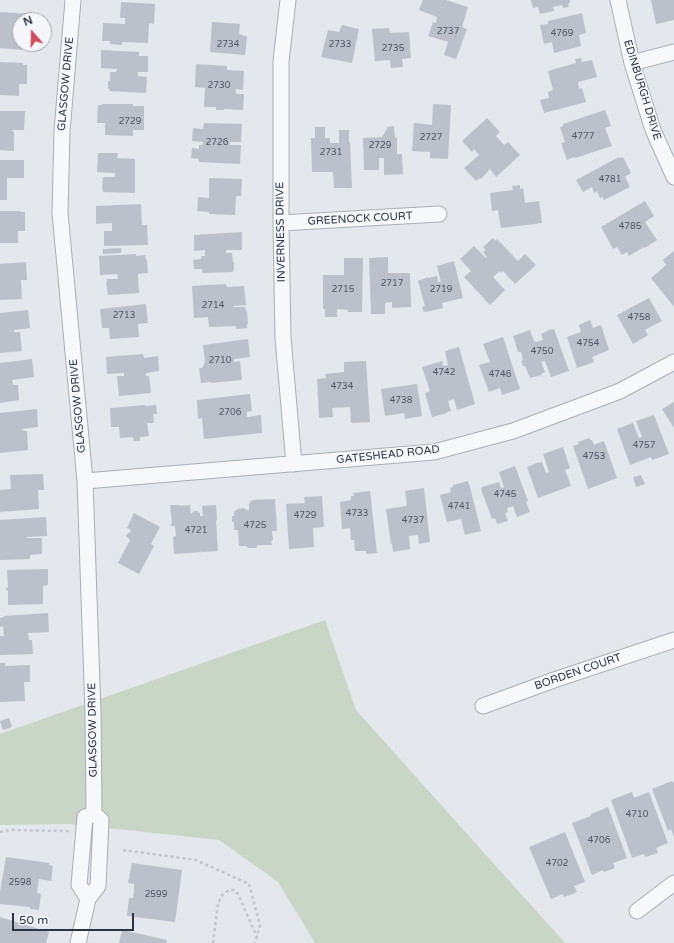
<!DOCTYPE html>
<html>
<head>
<meta charset="utf-8">
<style>
	body { margin:0 }
	#map { position:relative; width:674px; height:943px; overflow:hidden; background:#e4e7ec; font-family:"Varela Round",sans-serif }
	canvas { display:block }
	.north { position:absolute; left:12px; top:12px; width:40px; height:40px; box-sizing:border-box; background:#f4f6f9; border:1px solid #a4a8b1; border-radius:50%; rotate:340deg; font-size:11px; font-weight:700; line-height:16px; text-align:center; color:#2b3445 }
	.north::after { content:''; display:block; margin:auto; width:14px; height:18px; background:#d1495b; clip-path:polygon(50% 0,100% 100%,50% 72%,0 100%) }
	.scale { position:absolute; left:12px; top:913px; width:122px; height:18px; box-sizing:border-box; border:2px solid #2b3445; border-top:0; padding-left:5px; font-size:12px; line-height:14px; white-space:nowrap; color:#2b3445; -webkit-text-stroke:3px #f4f6f9; paint-order:stroke }
</style>
</head>
<body>
<div id="map">
<canvas width="674" height="943"></canvas>
<div class="north">N</div>
<div class="scale">50 m</div>
</div>
<script>
const c = document.querySelector('canvas').getContext('2d');
c.lineJoin = 'round';
function fill(path, color) {
  c.fillStyle = color;
  c.fill(path, 'evenodd');
}
function toPath(rows) {
  const path = new Path2D();
  for (const r of rows) {
    path.moveTo(r[0], r[1]);
    for (let i = 2; i < r.length; i += 2) path.lineTo(r[i], r[i + 1]);
  }
  return path;
}
function strokePath(path, color, width, dash) {
  c.strokeStyle = color;
  c.lineWidth = width;
  c.lineCap = dash ? 'butt' : 'round';
  c.setLineDash(dash || []);
  c.stroke(path);
}
function write(font, color, halo, rows, align = 'center') {
  c.font = font + ' "Varela Round",sans-serif';
  c.lineWidth = 3;
  c.setLineDash([]);
  c.textBaseline = 'middle';
  c.strokeStyle = halo;
  c.fillStyle = color;
  for (const [text, x, y, turn = 0] of rows) {
    c.save();
    c.translate(x, y);
    c.rotate((+turn || 0) * Math.PI / 180);
    c.textAlign = isNaN(turn) ? turn : align;
    if (halo) c.strokeText(text, 0, 0);
    c.fillText(text, 0, 0);
    c.restore();
  }
}
const green = toPath([
	[325,620,356,710,565,943,315,943,278,882,219,840,70,824,0,825,0,734]
]);
const building = toPath([
	[423,0,446,0,468,7,462,27,467,29,456,59,444,55,448,42,428,36,433,22,436,23,437,17,419,10],
	[531,0,570,0,570,2,568,4,569,7,563,8,562,5,553,7,554,11,540,14,538,7,533,8],
	[651,0,674,0,674,20,656,24],
	[121,2,155,4,154,24,149,23,148,43,122,42,122,45,110,44,110,41,102,41,103,23,125,24,125,18,120,18],
	[0,12,31,14,31,20,20,20,20,44,23,44,23,50,0,48],
	[582,13,586,33,579,35,581,46,554,53,552,42,544,44,540,25,548,24,548,21],
	[212,22,240,24,239,34,247,37,245,55,210,52],
	[342,25,359,29,352,63,321,57,328,30,339,32],
	[389,28,390,33,409,32,411,58,402,59,403,67,391,68,390,60,375,61,372,29],
	[101,50,139,52,139,56,148,56,148,72,138,72,138,76,147,77,146,93,109,91,110,89,108,89,108,81,110,81,110,72,116,72,117,69,101,68],
	[581,58,582,62,592,60,597,77,578,82,579,89,582,88,586,102,544,113,540,100,549,98,548,92,553,90,548,71,576,63,575,59],
	[0,62,23,63,23,65,27,65,27,84,19,84,19,96,0,95],
	[196,64,227,66,227,70,244,71,243,90,236,89,236,94,244,94,243,110,224,109,224,110,216,110,216,107,204,107,205,88,195,87],
	[102,104,133,104,133,106,144,106,144,130,133,130,133,136,105,135,105,123,97,123,98,105,102,105],
	[433,104,451,105,448,159,430,158,430,152,412,151,414,123,432,125],
	[605,110,611,126,605,128,612,146,575,158,574,157,567,160,561,143,565,142,560,127,563,126,563,124],
	[0,111,25,111,24,130,12,130,12,131,14,132,14,151,0,150],
	[487,118,500,132,496,136,504,145,508,142,520,155,496,177,490,169,481,179,480,178,476,181,464,168,479,155,474,149,472,152,462,141],
	[204,123,242,124,241,142,230,142,230,145,241,145,240,164,199,162,199,159,191,158,192,148,199,149,199,145,203,145,203,142,192,141,193,128,203,129],
	[394,126,395,138,397,137,397,154,402,154,403,174,384,175,384,158,379,158,379,170,364,170,363,138,382,137,387,129,387,127],
	[315,127,325,127,325,138,330,138,330,143,339,143,339,130,349,130,349,142,350,142,352,188,334,188,333,172,312,172,311,138,315,138],
	[98,153,118,153,117,158,135,159,135,193,103,192,103,189,102,189,103,177,115,177,115,173,97,172],
	[619,157,620,158,623,157,631,173,625,177,630,187,604,200,603,197,600,198,597,191,594,193,592,187,583,192,576,180],
	[0,160,24,160,24,178,7,178,7,200,0,200],
	[209,178,242,179,241,196,236,196,235,215,209,214,209,212,197,211,198,197,209,198],
	[520,185,520,189,523,188,525,203,539,201,542,223,501,228,498,210,492,211,490,193,513,190,512,186],
	[645,201,654,216,645,222,657,240,645,248,644,247,629,256,627,252,622,255,617,247,613,249,601,227],
	[141,204,142,225,147,225,148,245,104,246,104,231,112,231,112,223,96,224,96,206],
	[0,211,20,211,21,212,25,212,25,231,18,231,18,243,0,243],
	[242,232,242,250,226,250,226,253,232,253,233,262,234,262,234,270,233,270,233,272,202,273,202,269,194,269,193,260,201,259,201,256,205,256,205,250,194,251,194,235],
	[493,238,495,241,497,239,518,261,525,254,536,265,515,284,503,271,501,273,500,271,493,277,505,290,490,305,464,277,471,271,460,259,474,246,486,258,487,257,483,252,486,250,483,247],
	[121,248,121,253,103,254,103,249],
	[674,251,674,307,651,278,666,265,663,260],
	[136,254,136,256,145,255,146,260,147,260,148,273,138,274,139,293,108,295,106,282,107,282,107,279,118,279,117,274,100,275,99,256],
	[388,257,388,273,410,273,411,307,392,308,392,302,385,303,385,314,371,314,369,258],
	[344,258,363,258,362,312,348,312,348,310,337,309,337,317,325,317,325,309,323,309,323,275,344,275],
	[454,261,463,298,442,303,443,308,426,312,426,311,424,312,422,307,425,306,418,281,428,277,428,278,437,276,438,282,441,282,437,266],
	[26,262,27,280,21,280,22,299,0,300,0,264],
	[226,284,227,287,244,286,246,305,233,306,234,307,245,307,246,311,247,311,248,324,247,324,247,328,236,329,236,326,209,327,208,317,194,318,192,286],
	[649,298,662,321,645,330,648,335,633,344,617,315],
	[146,304,148,323,138,324,139,337,110,339,109,328,102,328,100,309],
	[28,310,30,328,14,330,14,332,20,332,22,351,0,353,0,313],
	[590,320,593,328,601,325,609,350,592,357,594,362,577,368,567,337,581,332,579,325],
	[551,329,551,330,554,329,569,371,551,377,545,361,541,362,545,372,541,374,542,375,530,378,525,366,523,366,521,361,523,360,521,352,518,352,513,336,530,330,534,341,536,342,543,340,541,334],
	[503,337,520,389,502,395,500,388,489,392,479,365,490,362,483,344],
	[248,339,250,357,234,359,234,362,240,361,242,380,211,383,211,382,201,383,199,368,202,368,205,362,203,345],
	[459,347,475,404,457,410,454,399,448,401,451,411,447,412,447,413,432,417,425,393,430,391,422,367,442,361,443,366,448,365,445,351],
	[143,354,144,358,158,356,159,371,146,373,146,376,149,376,151,393,119,396,117,376,124,376,124,373,107,374,106,357],
	[32,359,34,377,12,380,13,385,18,385,19,400,0,403,0,363],
	[366,361,370,422,351,423,350,407,332,408,333,417,319,418,317,379,326,378,325,374,344,372,344,362],
	[417,384,422,416,405,419,404,413,385,416,381,389],
	[250,394,252,411,247,412,247,417,261,415,262,433,204,439,202,418,198,419,197,400],
	[674,402,674,428,662,409],
	[145,405,145,406,156,405,157,414,153,414,154,423,147,423,149,436,140,437,140,441,134,441,133,437,120,438,119,427,111,427,110,408],
	[37,409,38,427,22,429,23,431,27,431,28,450,0,453,0,413],
	[654,415,669,454,652,460,651,457,630,465,617,429,633,423,639,438,642,437,636,421],
	[589,438,590,440,592,440,594,445,604,441,617,478,588,489,573,446,579,444,578,442],
	[563,447,570,468,565,470,571,486,538,498,527,467,539,462,539,463,542,462,546,473,549,472,543,454],
	[515,466,528,501,526,502,530,512,517,517,513,506,507,508,508,512,505,513,508,521,497,524,495,518,492,519,481,489,482,487,499,482,501,488,504,487,499,472],
	[43,474,44,490,38,490,39,509,0,512,0,490,11,489,10,475],
	[641,475,645,484,636,487,633,477],
	[468,481,468,483,469,483,481,531,465,535,461,519,447,522,440,495,451,492,450,488,453,487,453,485],
	[424,488,430,542,419,544,418,535,409,536,410,549,393,552,392,544,391,544,386,509,407,506,405,491],
	[370,491,377,553,366,554,366,551,355,551,354,540,351,540,350,528,342,529,340,502,351,500,351,496,354,496,353,493],
	[322,496,324,527,313,528,314,547,289,549,286,504,305,503,304,497],
	[275,499,277,531,272,531,273,540,271,541,272,545,258,545,256,548,249,548,246,546,239,546,238,530,234,530,234,522,232,522,232,516,234,516,234,511,236,511,237,509,244,508,246,510,249,510,249,503,253,500],
	[170,505,180,505,180,506,190,505,191,514,194,511,197,511,200,513,200,516,203,516,202,506,216,505,217,520,216,521,218,551,174,554,173,537,176,536,175,526,171,526,170,524,172,524],
	[134,513,160,527,151,544,154,546,139,574,118,563,130,540,126,536,128,533,132,531,127,528],
	[46,517,47,536,27,537,27,538,42,538,42,554,30,555,30,559,0,560,0,520],
	[48,569,48,585,43,586,43,604,8,605,8,590,6,590,6,588,8,588,7,570],
	[48,613,49,632,28,633,29,640,32,640,33,654,0,655,0,636,4,636,3,626,0,627,0,618,4,617,4,616],
	[0,663,5,663,5,666,30,665,30,682,24,682,25,701,0,702],
	[9,718,12,727,3,730,0,721],
	[672,781,674,783,674,837,671,829,668,831,652,789],
	[632,792,634,798,649,792,668,843,656,848,658,853,645,857,644,854,632,858,611,800],
	[608,807,627,858,613,863,615,868,604,872,603,870,592,875,572,823,591,816,591,814],
	[565,832,585,882,574,886,577,892,564,897,563,894,551,899,529,847],
	[6,857,49,863,49,865,53,866,51,881,39,879,37,893,41,894,39,910,30,909,30,907,0,904,0,892],
	[132,863,182,870,175,922,127,916,129,898,133,898,134,891,134,884,128,883],
	[0,917,49,932,46,943,0,943],
	[122,930,167,940,166,943,119,943]
]);
const path = toPath([
	[0,832,10,830,69,831],
	[123,850,196,860,249,884,260,925,255,943],
	[213,943,218,903,223,894,229,890,234,890,238,894,257,937]
]);
const street = toPath([
	[73,0,62,131,60,213,85,481,93,713,94,814,101,820,98,886,88,899,78,943],
	[288,0,281,61,281,223,283,338,294,464],
	[618,0,632,63,653,130,674,177],
	[632,63,674,52],
	[281,223,439,214],
	[85,481,434,452,513,431,620,391,674,362],
	[483,706,554,680,674,640],
	[88,899,79,885,85,817,94,814],
	[637,911,674,883]
]);
const numberNames = [
	["2737",448,32],
	["4769",562,34],
	["2734",228,45],
	["2733",340,45],
	["2735",393,49],
	["2730",219,86],
	["2729",130,122],
	["4777",583,137],
	["2727",431,138],
	["2726",217,143],
	["2729",380,146],
	["2731",331,153],
	["4781",610,180],
	["4785",630,227],
	["2717",392,284],
	["2715",343,290],
	["2719",441,290],
	["2714",213,306],
	["2713",124,316],
	["4758",639,318],
	["4754",588,344],
	["4750",542,352],
	["2710",220,361],
	["4742",444,373],
	["4746",500,375],
	["4734",342,387],
	["4738",401,401],
	["2706",230,413],
	["4757",644,446],
	["4753",594,457],
	["4745",505,495],
	["4741",459,507],
	["4733",357,514],
	["4729",305,516],
	["4737",413,521],
	["4725",255,526],
	["4721",196,531],
	["4710",637,815],
	["4706",599,841],
	["4702",557,864],
	["2598",20,883],
	["2599",156,895]
];
const streetNames = [
	["GLASGOW DRIVE",66,84,-85],
	["EDINBURGH DRIVE",642,90,73],
	["GREENOCK COURT",360,219,-3],
	["INVERNESS DRIVE",281,232,-91],
	["GLASGOW DRIVE",78,406,-95],
	["GATESHEAD ROAD",388,455,-6],
	["BORDEN COURT",578,672,-19],
	["GLASGOW DRIVE",93,730,-91]
];
fill(green, '#c9d6c5');
fill(building, '#bbc0ca');
strokePath(street, '#a9aeb7', 17);
strokePath(path, '#c2c5cb', 2.5, [3, 3]);
strokePath(street, '#f7f8fa', 15);
write('9px', '#4f5766', null, numberNames);
write('11px', '#2b3445', '#f4f6f9', streetNames);
</script>
</body>
</html>
